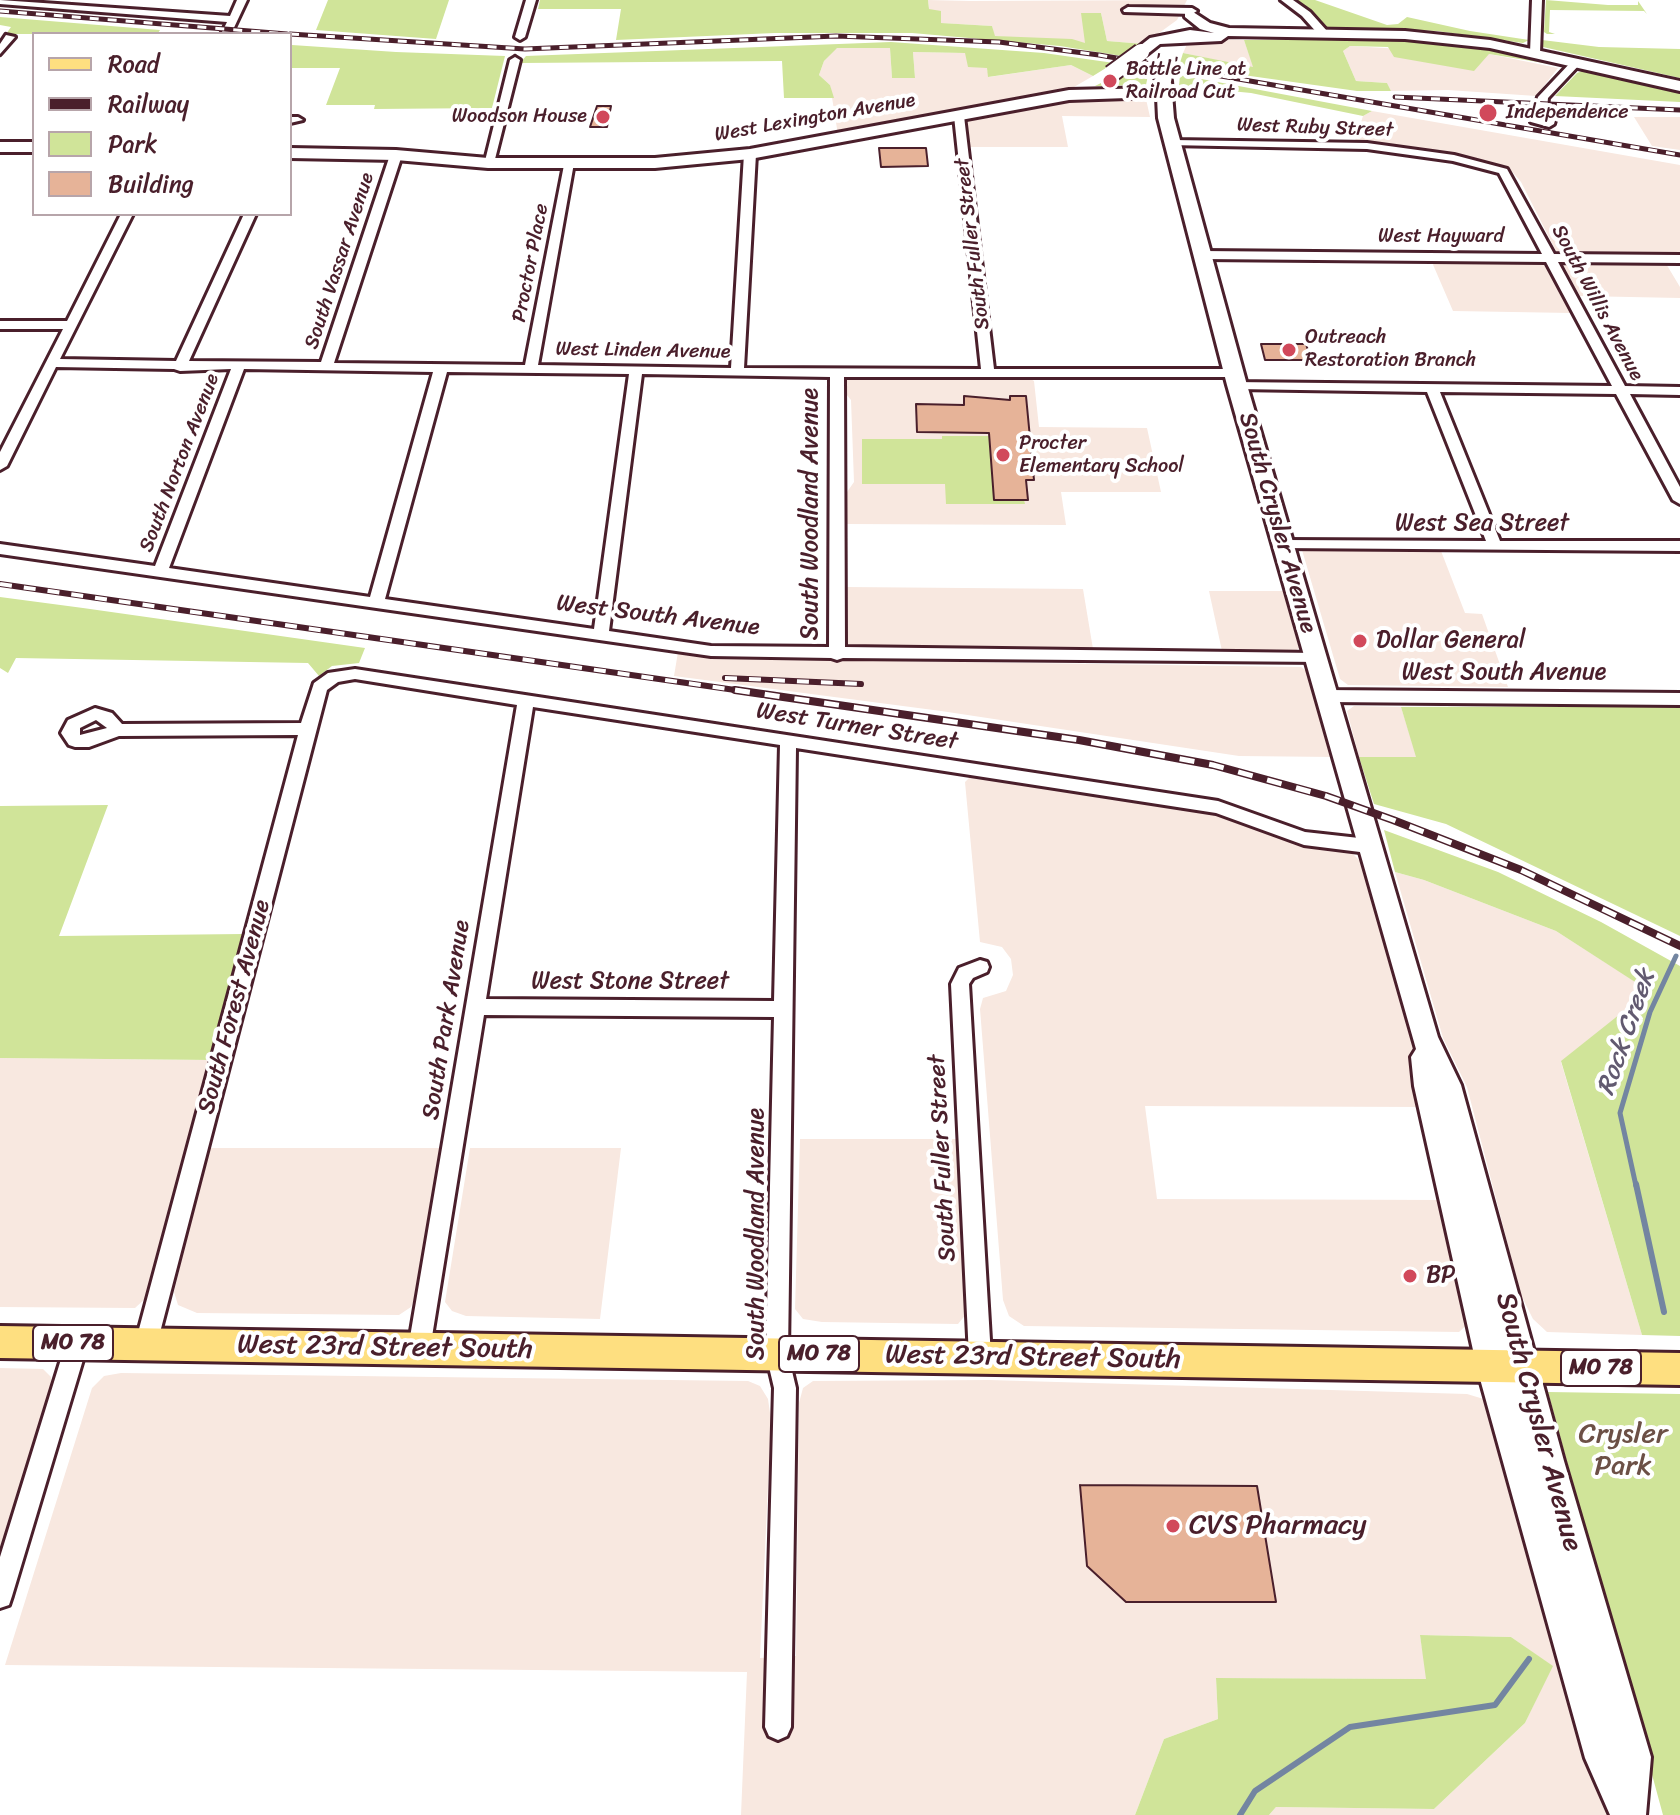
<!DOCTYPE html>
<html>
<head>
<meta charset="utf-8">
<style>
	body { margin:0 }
	#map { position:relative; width:1680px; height:1815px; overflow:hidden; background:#fff; font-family:Sriracha,sans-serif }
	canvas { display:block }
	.legend { position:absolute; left:32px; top:32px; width:260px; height:184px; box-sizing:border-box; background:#fff; border:2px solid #b7a5aa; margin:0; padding:10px 14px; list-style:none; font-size:24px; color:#4a1f2b }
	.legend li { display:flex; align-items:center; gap:16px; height:40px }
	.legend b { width:40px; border:2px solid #b7a5aa }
</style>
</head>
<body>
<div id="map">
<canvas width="1680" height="1815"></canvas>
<ul class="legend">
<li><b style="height:10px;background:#fedf80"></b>Road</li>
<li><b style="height:10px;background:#4a1f2b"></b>Railway</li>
<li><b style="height:22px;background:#d0e499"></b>Park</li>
<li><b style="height:22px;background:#e6b398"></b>Building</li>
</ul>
</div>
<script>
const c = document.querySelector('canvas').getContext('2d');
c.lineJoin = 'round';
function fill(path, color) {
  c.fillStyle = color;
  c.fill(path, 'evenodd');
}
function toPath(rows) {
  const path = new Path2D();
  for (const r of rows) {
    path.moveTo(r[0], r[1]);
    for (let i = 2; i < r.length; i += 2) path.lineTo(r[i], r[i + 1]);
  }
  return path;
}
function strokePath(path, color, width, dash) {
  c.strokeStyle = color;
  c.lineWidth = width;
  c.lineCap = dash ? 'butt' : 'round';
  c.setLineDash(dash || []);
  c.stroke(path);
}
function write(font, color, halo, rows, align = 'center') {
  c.font = font + ' Sriracha,sans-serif';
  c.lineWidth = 8;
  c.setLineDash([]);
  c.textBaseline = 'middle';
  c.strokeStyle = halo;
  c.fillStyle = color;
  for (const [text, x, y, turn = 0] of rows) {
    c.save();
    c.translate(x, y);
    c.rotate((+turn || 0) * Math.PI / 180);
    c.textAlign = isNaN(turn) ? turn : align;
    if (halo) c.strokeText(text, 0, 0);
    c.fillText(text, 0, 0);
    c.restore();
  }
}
const built = toPath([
	[928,0,970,1,1187,0,1177,20,1144,44,1107,41,1101,13,1086,44,994,36,992,26,940,23,929,9],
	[1205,39,1244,40,1254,68,1183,53,1188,42],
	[1350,46,1489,54,1558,68,1536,96,1448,90,1391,91,1387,83,1356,81,1343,51],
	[890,47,892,78,915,78,913,52,965,53,987,68,989,77,1071,65,1093,76,1074,87,1047,94,838,135,830,85,819,75,824,61,836,48],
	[1140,97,1146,99,1150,117,1062,116,1068,147,968,147,968,120,1073,99],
	[1372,111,1680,165,1680,255,1557,253,1521,182,1509,168,1396,145,1355,141,1363,116],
	[1634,117,1680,117,1680,150,1652,146],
	[1431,260,1544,264,1550,267,1572,313,1453,311],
	[1565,262,1665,262,1680,287,1680,298,1580,296,1563,265],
	[851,377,1029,378,1034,381,1039,427,1147,428,1161,492,1061,492,1066,525,846,524,847,492,854,482,851,400,846,394,845,379],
	[1302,550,1441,551,1465,613,1482,614,1508,687,1348,685,1340,679],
	[847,587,1083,589,1093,649,855,648,848,645],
	[1209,591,1283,591,1299,648,1294,652,1222,651],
	[678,652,752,659,1301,667,1311,674,1334,757,1239,756,941,711,674,676],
	[1354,706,1401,707,1417,758,1359,757,1347,711],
	[971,776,1230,817,1285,837,1352,853,1360,861,1417,1059,1425,1107,1145,1106,1157,1199,1443,1200,1471,1321,1459,1332,1024,1326,1009,1316,1003,1300,980,1009,983,998,1006,991,1013,975,1011,959,1002,947,980,942,965,782],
	[1395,872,1424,880,1556,931,1650,991,1561,1062,1642,1335,1547,1332,1533,1319,1521,1295,1467,1087,1443,1038],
	[0,1058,213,1060,154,1281,147,1297,135,1308,0,1307],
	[800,1139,957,1139,967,1313,958,1324,822,1322,803,1319,795,1309],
	[208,1148,441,1148,417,1291,411,1307,399,1315,197,1313,178,1305,174,1292],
	[470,1148,621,1148,600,1319,466,1316,452,1311,445,1302],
	[0,1368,43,1369,51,1377,53,1393,0,1556],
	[121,1373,748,1381,760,1386,768,1399,771,1420,760,1658,796,1656,799,1403,803,1388,813,1381,989,1380,1467,1394,1487,1400,1611,1815,1269,1815,1276,1807,1434,1809,1525,1723,1552,1666,1511,1637,1420,1635,1427,1679,1216,1678,1218,1719,1164,1739,1135,1815,741,1815,747,1672,5,1665,92,1388,104,1376]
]);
const green = toPath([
	[328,0,449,0,436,39,316,30],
	[540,0,928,0,929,9,941,11,941,23,992,26,995,36,1072,39,1085,43,1081,13,1101,13,1107,41,1144,44,1122,56,1060,46,912,33,775,33,616,40,621,9,538,9],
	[1292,0,1315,0,1387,25,1398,24,1407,17,1470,31,1529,40,1523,43,1437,31,1326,27],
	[1546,0,1608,5,1638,5,1638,1,1647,14,1644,11,1550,10,1549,32,1555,34,1547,34,1544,32],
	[0,17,160,30,158,33,163,34,6,34,11,27,0,25],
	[1384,39,1465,44,1559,63,1562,66,1489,54,1474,71,1394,57,1388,47,1350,46,1343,51,1356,81,1387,83,1391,91,1357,91,1179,66,1183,53,1253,67,1244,40],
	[1542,40,1599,47,1680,49,1680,78,1543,47],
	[891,42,1044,53,1114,63,1093,76,1071,65,988,77,987,68,968,67,965,53,913,52,915,78,892,78,890,48,837,48,824,61,819,75,830,85,834,98,784,98,782,61,520,63,526,56],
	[292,45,396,52,505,56,492,108,374,109,375,105,326,105,340,68,290,68],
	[1133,67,1149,70,1146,85,1095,86],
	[1585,70,1680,91,1680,102,1555,96,1577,73],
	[1180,75,1372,111,1363,116,1251,93,1179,86],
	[942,436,993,436,990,449,994,500,1024,500,1025,504,946,504,945,484,862,484,862,439,942,439],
	[0,597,83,608,365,648,359,663,332,666,319,676,308,663,16,658,8,673,0,668],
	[1680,706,1680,936,1446,824,1374,804,1359,757,1416,757,1401,707],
	[108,805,59,936,243,934,213,1060,0,1058,0,806],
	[1384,830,1498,872,1601,922,1680,966,1680,1336,1642,1335,1561,1061,1649,991,1556,931,1424,880,1395,872],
	[1548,1392,1680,1394,1680,1815,1663,1815],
	[1420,1635,1511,1637,1553,1666,1525,1723,1434,1809,1276,1807,1269,1815,1135,1815,1164,1739,1218,1719,1216,1678,1426,1679]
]);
const streamFar1 = toPath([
	[1636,1186,1620,1113,1650,1012,1676,956]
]);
const stream = toPath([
	[1636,1184,1664,1312],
	[1240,1815,1255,1791,1350,1727,1495,1705,1529,1659]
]);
const building = toPath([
	[597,106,611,106,607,127,590,127,597,106],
	[879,148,926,148,928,166,881,167,879,148],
	[1261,344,1306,344,1311,360,1265,360,1261,344],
	[964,396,1010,400,1010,396,1026,396,1034,480,1026,480,1028,500,994,500,989,433,917,432,916,404,964,405,964,396],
	[1080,1485,1257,1486,1276,1602,1126,1602,1087,1566,1080,1485]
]);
const street = toPath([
	[0,0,230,16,237,0,247,0,231,34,221,34,227,22,0,4,0,0],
	[526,0,536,0,525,37,520,40,515,37,526,0],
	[1281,0,1293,0,1310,12,1327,31,1327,35,1319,35,1302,16,1281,0],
	[1532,0,1542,0,1540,53,1535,56,1530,53,1532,0],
	[1128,7,1192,8,1197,11,1192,14,1124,12,1123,10,1128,7],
	[6,35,15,37,0,54,0,44,6,35],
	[515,57,520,60,494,163,484,165,510,60,515,57],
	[1572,61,1581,63,1548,98,1547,108,1556,117,1554,124,1549,127,1531,122,1538,97,1572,61],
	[959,113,964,116,994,369,1233,369,1240,373,1233,377,844,377,845,647,1316,653,1322,654,1324,658,1322,662,843,658,837,660,831,658,711,656,0,554,0,544,155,566,231,369,180,371,174,369,56,367,7,466,0,470,0,452,63,329,0,329,0,321,67,321,121,214,133,214,60,359,176,361,244,214,256,214,189,361,321,362,390,155,396,152,402,155,334,363,525,365,564,165,574,163,538,365,731,368,744,154,750,151,756,154,744,368,981,369,954,116,959,113],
	[244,369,433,372,370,597,169,568,244,369],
	[447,372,629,374,594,629,385,599,447,372],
	[642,374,830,377,829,647,711,646,609,631,642,374],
	[290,117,298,117,303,120,290,123,290,117],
	[1173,140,1367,143,1454,155,1507,169,1554,254,1680,255,1680,263,1558,262,1625,386,1680,387,1680,395,1630,394,1680,487,1680,504,1673,500,1616,394,1440,392,1500,541,1680,541,1680,551,1279,548,1277,545,1284,540,1486,541,1427,392,1237,389,1230,385,1232,382,1612,386,1546,262,1202,259,1196,255,1202,251,1542,254,1499,173,1453,161,1367,149,1169,145,1169,141,1173,140],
	[355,669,1218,801,1305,832,1368,839,1377,846,1368,853,1304,845,1216,813,796,748,788,1354,796,1388,791,1727,787,1736,778,1740,769,1736,765,1727,774,1388,766,1354,774,1017,484,1015,430,1349,427,1356,419,1359,411,1356,408,1349,517,705,355,679,338,682,327,690,157,1344,154,1351,146,1354,138,1351,135,1344,298,735,119,736,89,747,75,747,69,745,61,733,68,720,95,708,112,713,122,724,301,723,314,683,328,673,355,669],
	[533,707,780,745,774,1001,486,999,533,707],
	[96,720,107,728,80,735,80,728,96,720],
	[1327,690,1680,693,1680,705,1327,702,1319,696,1327,690],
	[980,960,987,962,989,967,987,972,973,978,969,984,991,1357,988,1364,980,1367,972,1364,969,1357,951,984,959,968,980,960],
	[77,1333,85,1336,88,1343,12,1596,9,1605,0,1608,0,1557,66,1343,69,1336,77,1333]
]);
const secondary = toPath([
	[1190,10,1210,23,1229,28,1405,31,1490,40,1680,81,1680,91,1490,48,1405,39,1228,36,1221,41,1160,44,1146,55,1136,55,1136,49,1150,38,1190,30,1214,33,1200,29,1185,17,1185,11,1190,10],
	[1163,76,1171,81,1174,118,1247,385,1438,1037,1461,1085,1564,1461,1651,1757,1646,1815,1610,1815,1585,1758,1477,1368,1414,1086,1411,1057,1416,1049,1227,385,1158,118,1157,97,1069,100,750,159,655,168,488,168,396,160,290,158,290,148,396,150,488,158,655,158,750,149,1069,90,1156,88,1155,81,1163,76],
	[0,142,34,142,34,152,0,152,0,142]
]);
const primary = toPath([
	[0,1326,1680,1353,1680,1385,0,1358,0,1326]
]);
const railFar2 = toPath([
	[0,11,287,34],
	[290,34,525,49,836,36,999,42,1099,55,1680,155],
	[1395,97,1680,110]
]);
const railFar1 = toPath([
	[0,584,749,692],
	[725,678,861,684]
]);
const rail = toPath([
	[735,690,1079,740,1213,765,1326,796,1393,820,1521,870,1680,946]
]);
const secondaryBridge = toPath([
	[1111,74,1141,52],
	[1163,81,1168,55]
]);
const markers = [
	[1110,81,8,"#d1495b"],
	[1488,113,10,"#d1495b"],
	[603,117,8,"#d1495b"],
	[1289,350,8,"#d1495b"],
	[1003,455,8,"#d1495b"],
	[1360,641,8,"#d1495b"],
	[1410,1276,8,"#d1495b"],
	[1173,1526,8,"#d1495b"]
];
const farPoinames = [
	["Battle Line at",1126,70],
	["Railroad Cut",1126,93],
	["Independence",1506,113],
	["Woodson House",587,117,"right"],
	["Outreach",1305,338],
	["Restoration Branch",1305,361],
	["Procter",1019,444],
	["Elementary School",1019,467]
];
const farStreetnames = [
	["West Lexington Avenue",815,118,-10],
	["West Ruby Street",1315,128,2],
	["West Hayward",1441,237],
	["South Fuller Street",973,244,-97],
	["South Vassar Avenue",340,261,-72],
	["Proctor Place",531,263,-79],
	["South Willis Avenue",1597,303,62],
	["West Linden Avenue",643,351,1],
	["South Norton Avenue",180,463,-69]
];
const shields = [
	[73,1343,80],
	[819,1354,80],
	[1601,1368,80]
];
const shieldNames = [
	["MO 78",73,1343],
	["MO 78",819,1354],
	["MO 78",1601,1368]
];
const streetNames = [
	["South Woodland Avenue",811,514,-90],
	["South Crysler Avenue",1277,523,74],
	["West Sea Street",1482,524],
	["West South Avenue",658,616,7],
	["West South Avenue",1504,673],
	["West Turner Street",857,727,9],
	["West Stone Street",630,982],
	["South Forest Avenue",235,1007,-75],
	["South Park Avenue",447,1020,-81],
	["South Fuller Street",943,1158,-93],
	["South Woodland Avenue",757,1234,-90]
];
const poiNames = [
	["Dollar General",1376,641],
	["BP",1426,1276]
];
const waterNames = [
	["Rock Creek",1627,1033,-71]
];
const nearStreetnames = [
	["West 23rd Street South",385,1348,1],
	["West 23rd Street South",1033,1358,1],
	["South Crysler Avenue",1538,1422,75]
];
const nearParknames = [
	["Crysler",1623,1435],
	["Park",1623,1467]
];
const nearPoinames = [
	["CVS Pharmacy",1189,1526]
];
fill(built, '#f8e8e0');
fill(green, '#d0e499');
strokePath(streamFar1, '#7385a1', 5);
strokePath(stream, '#7385a1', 6);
fill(building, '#e6b398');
strokePath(building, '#4a1f2b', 2);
strokePath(street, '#4a1f2b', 6);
strokePath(secondary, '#4a1f2b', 6);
strokePath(primary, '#4a1f2b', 6);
fill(street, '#fff');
fill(secondary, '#fff');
fill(primary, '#fedf80');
strokePath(railFar2, '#4a1f2b', 5);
strokePath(railFar1, '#4a1f2b', 6);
strokePath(rail, '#4a1f2b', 8);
strokePath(railFar2, '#fff', 3, [9]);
strokePath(railFar1, '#fff', 4, [12]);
strokePath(rail, '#fff', 5, [15]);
strokePath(secondaryBridge, '#4a1f2b', 20, []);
strokePath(secondaryBridge, '#fff', 16);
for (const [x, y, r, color] of markers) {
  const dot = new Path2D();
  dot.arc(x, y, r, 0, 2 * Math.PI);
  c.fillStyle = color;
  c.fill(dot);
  strokePath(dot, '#fff', 3);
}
write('20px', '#4a1f2b', '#fff', farPoinames, 'left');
write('20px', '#4a1f2b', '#fff', farStreetnames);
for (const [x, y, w] of shields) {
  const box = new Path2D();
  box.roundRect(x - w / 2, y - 18, w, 36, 6);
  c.fillStyle = '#fff';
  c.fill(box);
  strokePath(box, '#4a1f2b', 2);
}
write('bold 22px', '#4a1f2b', null, shieldNames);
write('24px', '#4a1f2b', '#fff', streetNames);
write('24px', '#4a1f2b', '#fff', poiNames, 'left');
write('italic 26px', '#625a70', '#fff', waterNames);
write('28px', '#4a1f2b', '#fff', nearStreetnames);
write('28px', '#6c5046', '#fff', nearParknames);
write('28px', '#4a1f2b', '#fff', nearPoinames, 'left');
</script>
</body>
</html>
